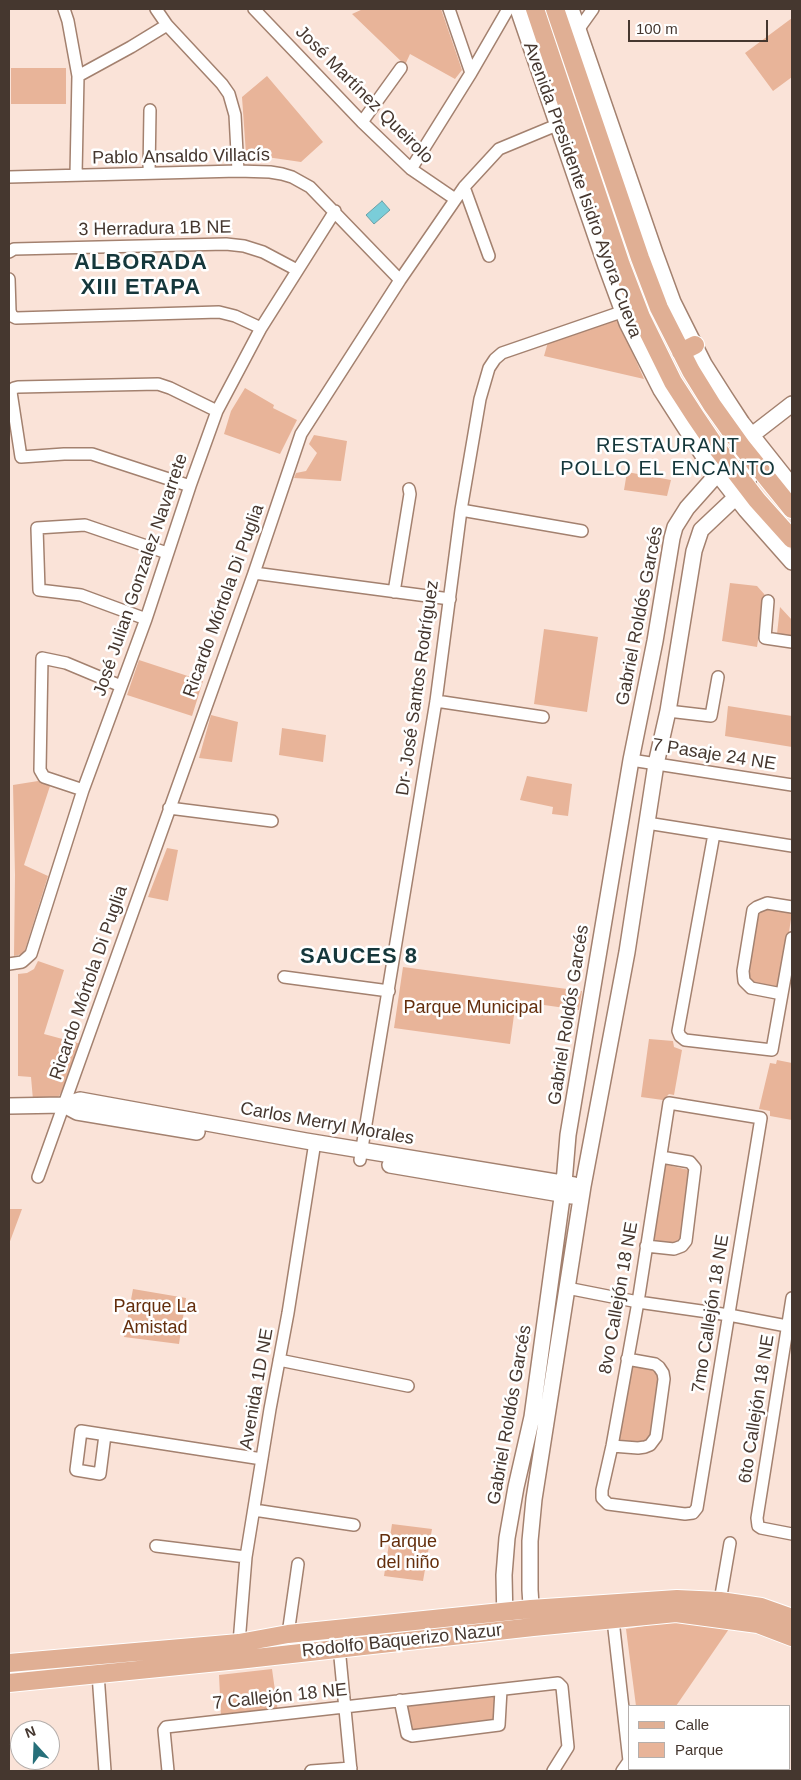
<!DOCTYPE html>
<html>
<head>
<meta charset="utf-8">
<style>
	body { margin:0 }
	#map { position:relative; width:801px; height:1780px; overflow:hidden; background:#fae3d8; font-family:Helvetica,sans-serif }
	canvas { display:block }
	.frame { position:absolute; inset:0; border:10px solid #45372f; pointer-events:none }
	.legend { position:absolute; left:628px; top:1705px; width:162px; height:65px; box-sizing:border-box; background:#fff; border:1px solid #b5afac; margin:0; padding:6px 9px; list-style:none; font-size:15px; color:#45372f }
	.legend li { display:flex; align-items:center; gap:10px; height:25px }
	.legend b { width:25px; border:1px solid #b5afac }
	.north { position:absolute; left:10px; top:1720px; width:50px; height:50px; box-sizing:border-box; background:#fff; border:1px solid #b5afac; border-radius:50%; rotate:340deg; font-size:14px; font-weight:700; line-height:20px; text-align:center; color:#45372f }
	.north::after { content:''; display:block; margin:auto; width:18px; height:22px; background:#27707a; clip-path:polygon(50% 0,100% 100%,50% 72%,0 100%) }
	.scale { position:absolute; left:628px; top:20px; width:140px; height:22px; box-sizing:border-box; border:2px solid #45372f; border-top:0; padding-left:6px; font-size:15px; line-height:18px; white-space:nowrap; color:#45372f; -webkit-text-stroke:4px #fff; paint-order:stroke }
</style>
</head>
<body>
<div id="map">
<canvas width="801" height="1780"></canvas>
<div class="frame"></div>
<ul class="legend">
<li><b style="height:6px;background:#e0af94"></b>Calle</li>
<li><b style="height:14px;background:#e8b499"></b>Parque</li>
</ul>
<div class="north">N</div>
<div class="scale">100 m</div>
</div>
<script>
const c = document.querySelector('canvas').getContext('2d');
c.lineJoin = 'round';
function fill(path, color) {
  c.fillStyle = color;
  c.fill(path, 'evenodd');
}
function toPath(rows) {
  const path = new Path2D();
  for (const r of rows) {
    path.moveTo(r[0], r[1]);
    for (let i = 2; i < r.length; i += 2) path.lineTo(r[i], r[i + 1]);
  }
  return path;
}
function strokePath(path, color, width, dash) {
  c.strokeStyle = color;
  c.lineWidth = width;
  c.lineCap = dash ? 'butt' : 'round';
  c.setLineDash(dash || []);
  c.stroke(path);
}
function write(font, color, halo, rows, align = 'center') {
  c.font = font + ' Helvetica,sans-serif';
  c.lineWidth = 5;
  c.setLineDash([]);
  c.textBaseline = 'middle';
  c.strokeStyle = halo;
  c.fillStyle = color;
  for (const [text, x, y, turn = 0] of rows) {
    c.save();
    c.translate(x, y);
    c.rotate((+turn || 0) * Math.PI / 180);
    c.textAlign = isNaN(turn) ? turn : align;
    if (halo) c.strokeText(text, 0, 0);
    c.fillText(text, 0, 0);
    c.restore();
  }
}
const green = toPath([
	[363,9,441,9,462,70,455,79,410,54,405,65,352,14],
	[792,18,792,77,773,91,745,53],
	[11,68,66,68,66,104,11,104],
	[267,76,323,142,301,162,246,154,242,97],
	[618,319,644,379,544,356,548,342],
	[245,388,274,405,273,408,297,420,280,454,224,434,231,411],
	[314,435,347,441,341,481,294,478,296,473,306,471,317,453,309,444],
	[627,472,671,480,667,496,624,490],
	[730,583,757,586,765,595,757,647,722,641],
	[780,607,792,620,792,636,777,634],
	[544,629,598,637,587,712,534,704],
	[139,660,203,681,192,716,127,695],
	[728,706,792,716,792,747,725,736],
	[211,715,238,722,232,762,199,758],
	[282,728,326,735,323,762,279,755],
	[527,776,572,784,568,816,552,814,553,807,520,800],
	[38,781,50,786,24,865,48,876,25,950,22,954,14,956,15,875,13,785],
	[167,848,178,850,168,901,148,897],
	[765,907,792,913,780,989,754,985,748,980,754,917,756,911],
	[38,961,64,970,44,1034,81,1044,65,1086,59,1096,51,1101,33,1100,31,1077,18,1076,18,974,27,973,34,969],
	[403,967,582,991,579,1010,516,1001,510,1044,394,1028],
	[649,1039,673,1041,674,1047,682,1050,674,1095,669,1094,663,1100,641,1097],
	[777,1060,792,1063,792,1120,770,1116,770,1111,759,1109,770,1063,776,1064],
	[663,1164,689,1170,693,1176,680,1245,652,1241],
	[9,1209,22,1209,9,1244],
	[133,1289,186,1298,179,1344,124,1337],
	[629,1365,654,1369,660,1377,651,1438,640,1444,617,1441],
	[392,1524,432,1529,423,1581,384,1576],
	[690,1621,731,1626,676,1706,636,1706,626,1629,662,1623],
	[272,1669,278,1712,221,1717,219,1675],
	[496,1697,499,1726,409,1734,406,1706]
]);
const water = toPath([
	[382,201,390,210,374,224,366,215,382,201]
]);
const street = toPath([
	[64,9,68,21,78,76,76,175],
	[156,9,167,25,222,84,229,94,235,115,238,171],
	[254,9,362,122,411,169,455,199],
	[449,9,471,73],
	[578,30,593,9],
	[78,76,131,47,167,25],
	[362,122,401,68],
	[411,169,471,73,508,9],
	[149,173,150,110],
	[9,177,238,171,270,172,282,174,292,177,310,187,400,280],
	[464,187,489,256],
	[9,252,14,249,226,244,244,246,263,252,297,270],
	[9,279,10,311,12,316,16,318,219,312,235,316,261,328],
	[190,486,92,454,64,454,21,457,11,392,14,388,18,387,158,384,170,388,217,411],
	[461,510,582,531],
	[254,573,450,599],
	[394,592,410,494,409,489],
	[768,601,765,638,792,642],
	[146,619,81,595,39,590,37,528,85,525,167,553],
	[436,701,543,717],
	[668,711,711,716,718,677],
	[631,760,792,785],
	[83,790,44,777,40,770,42,658,66,663,121,686],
	[169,808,272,821],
	[647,823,792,846],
	[714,834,678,1031,680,1036,685,1040,772,1050,792,938],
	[9,964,22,962,31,954,83,790,146,619,190,486,217,411,261,328,335,211],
	[284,977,389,991],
	[782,994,751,988,744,981,743,971,753,910,757,907,767,903,792,907],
	[669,1103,761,1118,697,1508,693,1513,685,1514,608,1504,602,1498,602,1490,612,1446,638,1302,669,1103],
	[360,1160,436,701,461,510,480,399,489,368,495,359,502,353,630,309],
	[38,1177,254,573,301,434,400,280,464,187,499,149,564,122],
	[646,1246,674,1249,682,1246,686,1241,695,1168,690,1162,661,1157],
	[567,1288,638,1302,729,1315,792,1327],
	[792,1298,757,1518,758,1526,761,1528,792,1534],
	[279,1360,408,1386],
	[105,1435,100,1474,76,1470,81,1431,262,1459],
	[612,1446,638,1448,645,1447,650,1445,656,1437,664,1379,663,1373,659,1367,655,1364,627,1359],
	[254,1510,354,1525],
	[156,1546,246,1557],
	[720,1601,730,1543],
	[613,1620,629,1761,622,1771],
	[288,1634,298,1564],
	[239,1643,246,1557,270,1409,288,1313,315,1142],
	[339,1647,351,1771],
	[98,1674,105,1771],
	[400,1700,407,1734,412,1736,499,1725,501,1690],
	[168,1771,164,1730,166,1727,558,1683,562,1687,568,1747,553,1771],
	[311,1771,351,1768]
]);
const secondary = toPath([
	[518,9,606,266,627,323,661,390,702,454,746,510,792,562],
	[571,9,655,253,673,302,704,364,725,397,742,423,792,486],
	[64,1105,77,1112,197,1132],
	[9,1106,64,1105,80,1100,306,1141,574,1185],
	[390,1165,572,1196],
	[532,1620,530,1590,530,1541,534,1499,583,1186,627,952,656,764,668,711,694,551,701,530,736,497,746,485,755,464,756,454],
	[505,1623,504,1575,507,1538,516,1487,532,1417,564,1183,568,1135,631,760,655,641,672,538,675,527,687,508,752,435,792,404]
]);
const primary = toPath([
	[535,9,621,265,641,317,673,382,695,416,714,444,757,500,792,539],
	[555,9,640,258,659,308,691,371,712,405,742,447,792,509],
	[681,352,695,345],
	[9,1663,239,1643,288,1634,531,1609,677,1599,720,1601,761,1607,792,1618],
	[9,1683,238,1660,533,1627,676,1613,758,1624,792,1637]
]);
const streetNames = [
	["José Martínez Queirolo",364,95,45],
	["Pablo Ansaldo Villacís",181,157,-1],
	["Avenida Presidente Isidro Ayora Cueva",582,190,70],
	["3 Herradura 1B NE",155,229,-1],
	["José Julian Gonzalez Navarrete",141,575,-71],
	["Ricardo Mórtola Di Puglia",224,601,-70],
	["Gabriel Roldós Garcés",640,616,-79],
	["Dr- José Santos Rodríguez",418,688,-82],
	["7 Pasaje 24 NE",714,755,9],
	["Ricardo Mórtola Di Puglia",89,983,-71],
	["Gabriel Roldós Garcés",569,1015,-81],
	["Carlos Merryl Morales",327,1124,10],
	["8vo Callejón 18 NE",619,1298,-80],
	["7mo Callejón 18 NE",711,1314,-81],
	["Avenida 1D NE",257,1389,-80],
	["6to Callejón 18 NE",757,1409,-81],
	["Gabriel Roldós Garcés",510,1415,-80],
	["Rodolfo Baquerizo Nazur",402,1641,-6],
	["7 Callejón 18 NE",280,1697,-6]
];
const parkNames = [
	["Parque Municipal",473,1008],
	["Parque La",155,1307],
	["Amistad",155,1328],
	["Parque",408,1542],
	["del niño",408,1563]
];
const quarterNames = [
	["RESTAURANT",668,446],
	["POLLO EL ENCANTO",668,469]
];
const districtNames = [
	["ALBORADA",141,263],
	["XIII ETAPA",141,288],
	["SAUCES 8",359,957]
];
fill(green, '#e8b499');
fill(water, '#7acdd9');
strokePath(water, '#6aa0a6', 1);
strokePath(street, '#a3816f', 14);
strokePath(secondary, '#a3816f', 18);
strokePath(primary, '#fff', 20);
strokePath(street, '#fff', 11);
strokePath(secondary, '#fff', 15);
strokePath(primary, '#e0af94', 18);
write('18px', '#45372f', '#fff', streetNames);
write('18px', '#642e0c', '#fff', parkNames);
c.letterSpacing = '1px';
write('20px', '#15373b', '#fff', quarterNames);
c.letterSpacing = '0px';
c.letterSpacing = '1px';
write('bold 22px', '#15373b', '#fff', districtNames);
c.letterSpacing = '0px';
</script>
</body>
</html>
